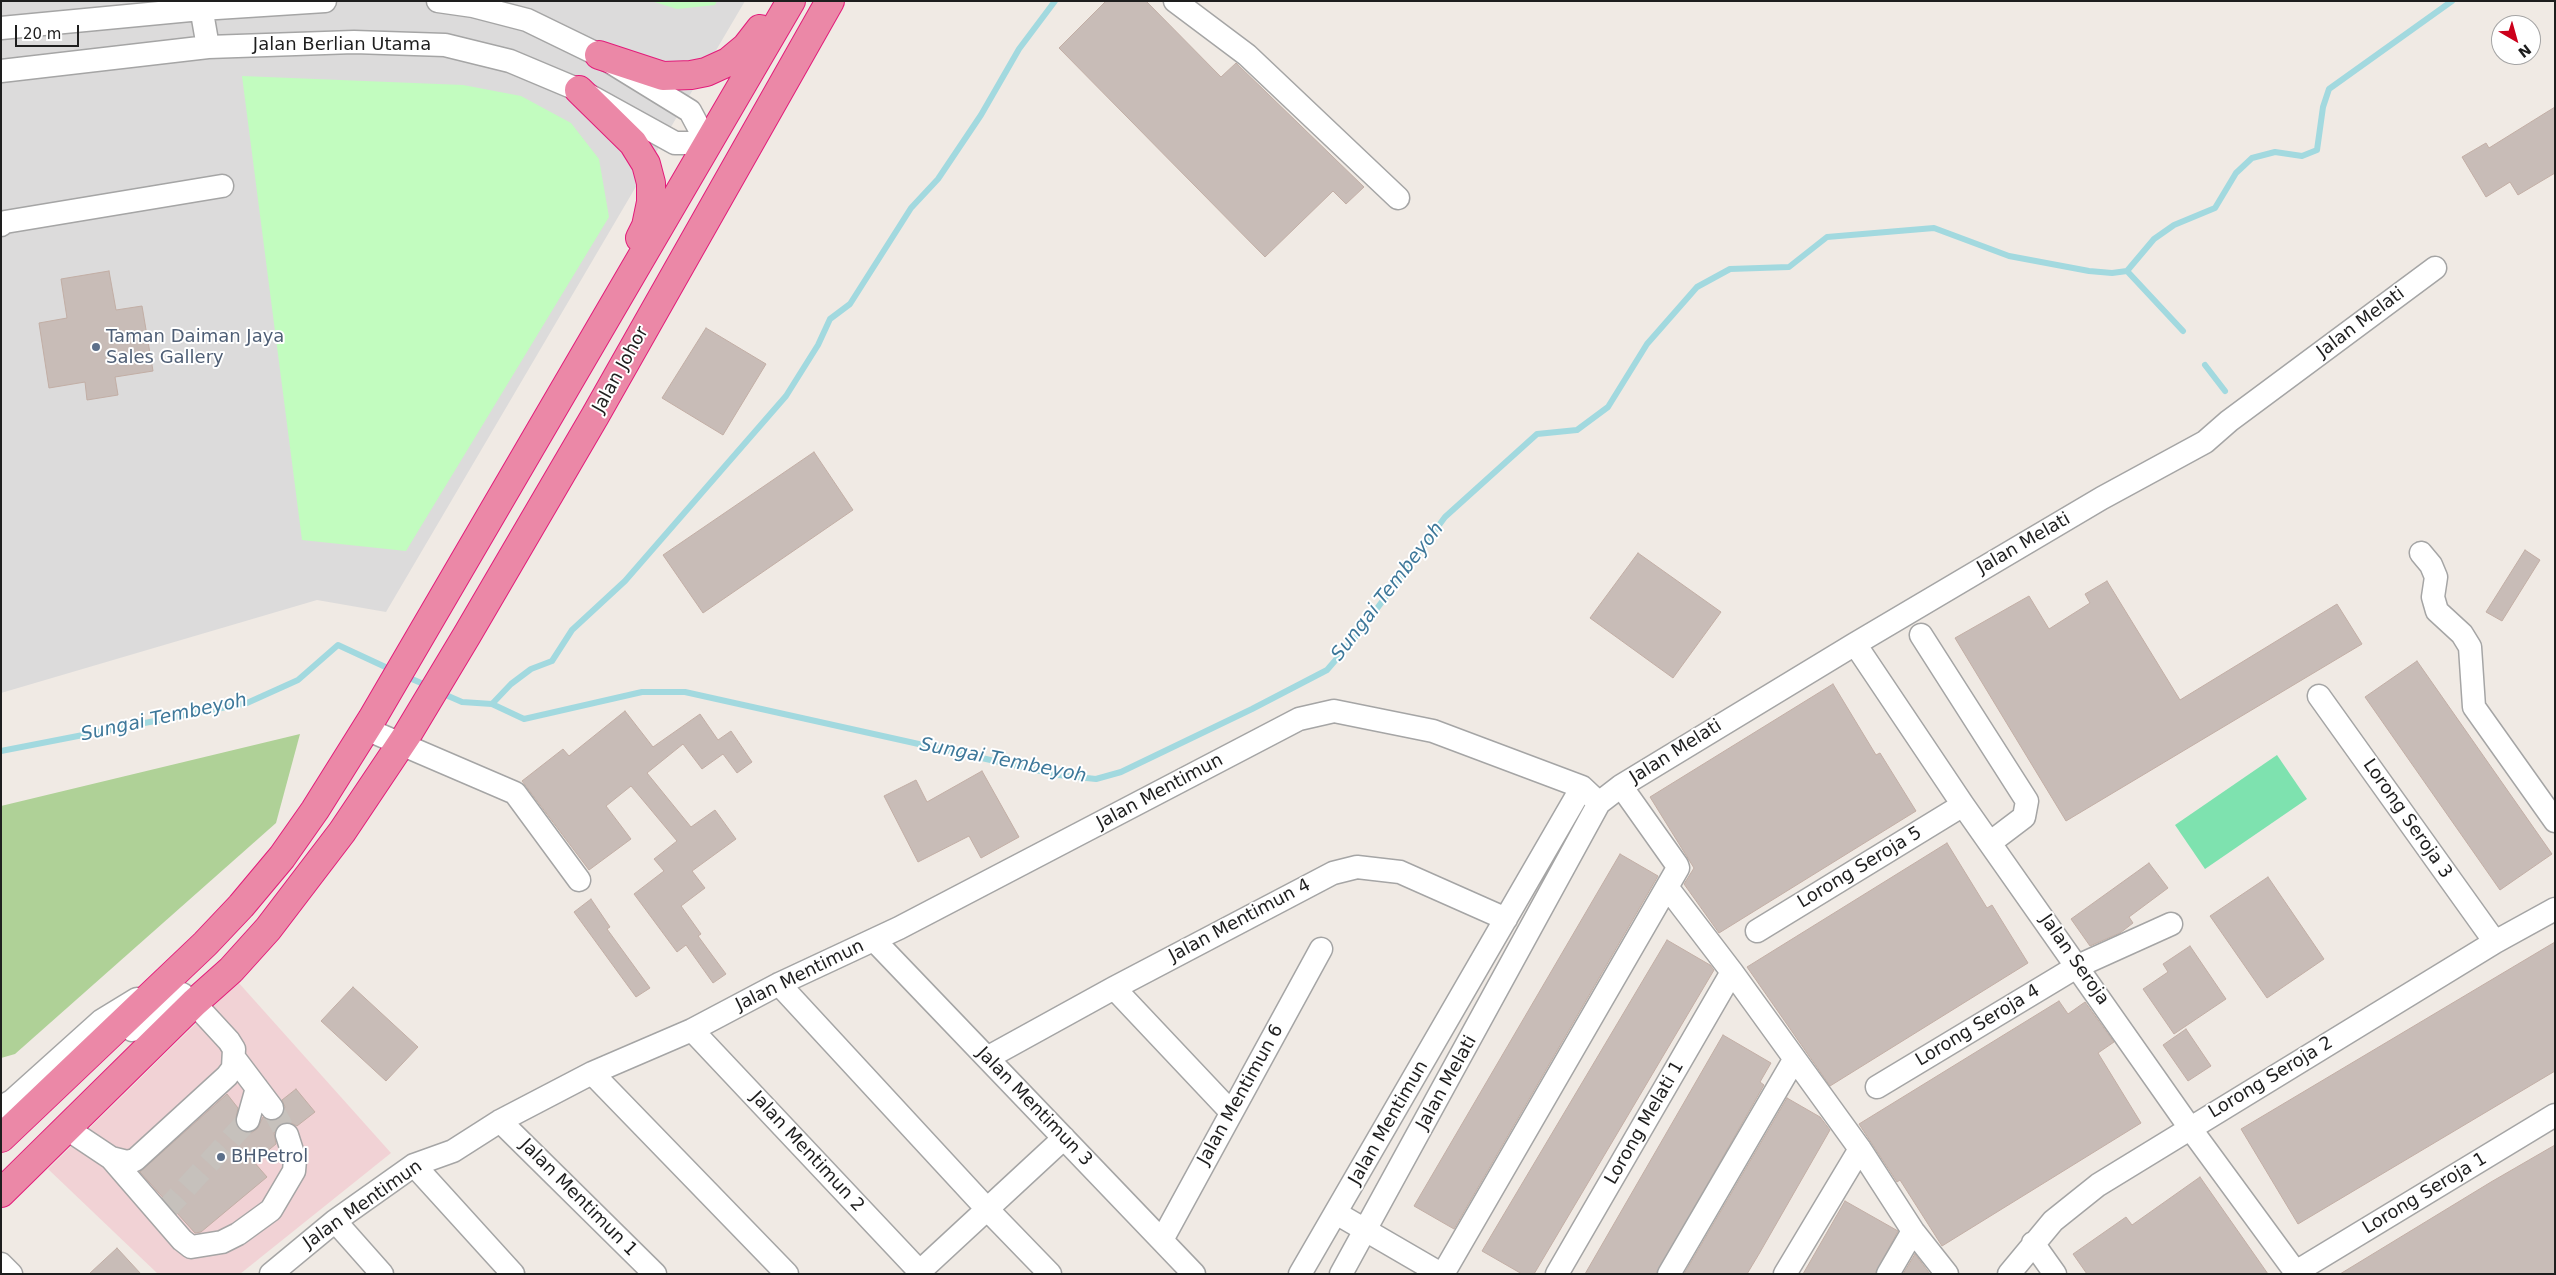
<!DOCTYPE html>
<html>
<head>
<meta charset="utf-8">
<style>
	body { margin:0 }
	#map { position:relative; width:2556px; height:1275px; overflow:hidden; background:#f0eae4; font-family:"DejaVu Sans",sans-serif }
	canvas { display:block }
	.frame { position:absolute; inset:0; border:2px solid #1e1e1e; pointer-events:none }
	.north { position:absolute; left:2491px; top:15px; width:50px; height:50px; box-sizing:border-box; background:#fff; border:1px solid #a5a5a5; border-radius:50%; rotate:142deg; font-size:14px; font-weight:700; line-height:20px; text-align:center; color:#1e1e1e }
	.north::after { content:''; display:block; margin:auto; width:18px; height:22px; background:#cc001b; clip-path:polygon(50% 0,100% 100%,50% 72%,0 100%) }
	.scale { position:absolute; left:15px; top:25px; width:64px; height:22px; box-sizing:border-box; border:2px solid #1e1e1e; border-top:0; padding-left:6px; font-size:15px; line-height:18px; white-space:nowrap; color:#1e1e1e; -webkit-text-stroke:4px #fff; paint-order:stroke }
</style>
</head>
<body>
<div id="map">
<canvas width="2556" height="1275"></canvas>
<div class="frame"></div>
<div class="north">N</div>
<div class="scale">20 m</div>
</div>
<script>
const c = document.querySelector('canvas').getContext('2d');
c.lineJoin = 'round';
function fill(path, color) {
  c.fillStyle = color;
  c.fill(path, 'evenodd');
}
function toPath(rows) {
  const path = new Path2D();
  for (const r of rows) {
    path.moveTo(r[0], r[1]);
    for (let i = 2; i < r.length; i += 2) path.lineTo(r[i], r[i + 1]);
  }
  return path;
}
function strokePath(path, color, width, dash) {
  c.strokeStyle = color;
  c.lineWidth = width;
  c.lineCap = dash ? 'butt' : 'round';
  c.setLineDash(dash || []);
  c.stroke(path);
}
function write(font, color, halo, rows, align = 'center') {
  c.font = font + ' "DejaVu Sans",sans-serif';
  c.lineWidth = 4;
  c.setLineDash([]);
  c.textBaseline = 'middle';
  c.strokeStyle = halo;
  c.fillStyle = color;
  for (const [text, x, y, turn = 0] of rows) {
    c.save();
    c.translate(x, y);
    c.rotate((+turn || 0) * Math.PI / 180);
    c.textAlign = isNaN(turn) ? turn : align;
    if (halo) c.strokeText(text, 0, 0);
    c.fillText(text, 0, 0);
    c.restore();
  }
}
const residential = toPath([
	[1,1,745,1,386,612,317,600,1,693]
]);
const commercial = toPath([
	[238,982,391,1153,240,1274,158,1274,48,1169]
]);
const forest = toPath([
	[300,734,276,823,15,1054,1,1058,1,806]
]);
const park = toPath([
	[651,1,717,1,715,5,677,9],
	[242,76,463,85,521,96,571,123,599,159,609,217,406,551,302,540]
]);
const pitch = toPath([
	[2277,755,2307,799,2205,869,2175,825]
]);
const stream = toPath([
	[2127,271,2183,331],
	[2205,365,2225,391],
	[405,676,428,686],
	[439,692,462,702,492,704,524,719,642,692,685,692,1058,775,1096,779,1121,772,1252,709,1327,670,1358,634,1445,517,1537,434,1577,430,1608,407,1647,344,1697,287,1730,269,1789,267,1827,237,1934,228,2009,256,2089,271,2112,273,2127,271,2154,239,2174,225,2215,208,2236,173,2252,158,2275,152,2302,156,2317,150,2323,107,2329,89,2452,1],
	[492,704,511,684,531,669,552,661,572,630,625,581,786,396,818,345,830,319,850,304,911,208,938,179,981,115,1019,49,1055,1],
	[1,751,247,703,298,680,338,645,394,671]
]);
const building = toPath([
	[1106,1,1146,1,1221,77,1236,63,1364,187,1346,204,1333,191,1265,257,1059,48,1106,1],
	[2555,107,2555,173,2518,195,2510,182,2486,197,2462,157,2486,143,2489,148,2555,107],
	[109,271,116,310,142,306,153,371,115,377,118,395,87,400,85,382,49,388,39,323,67,318,61,279,109,271],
	[706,328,766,364,723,435,662,398,706,328],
	[814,452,853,510,703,613,663,555,814,452],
	[2525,550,2540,560,2502,621,2486,612,2525,550],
	[1638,553,1721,612,1673,678,1590,618,1638,553],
	[2107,581,2180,700,2337,604,2362,644,2066,821,1955,638,2029,596,2049,629,2090,603,2085,594,2107,581],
	[2417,661,2552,854,2500,890,2365,697,2417,661],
	[1833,684,1876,755,1880,753,1916,811,1719,933,1684,884,1694,868,1650,797,1833,684],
	[625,711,653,747,700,714,718,740,731,731,752,762,737,773,723,754,702,769,683,744,647,773,691,827,715,810,736,839,692,871,705,888,681,906,701,934,698,936,726,974,713,983,686,945,677,952,634,894,664,871,654,859,677,841,631,786,606,806,631,839,589,870,522,781,563,749,569,756,625,711],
	[982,771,1019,837,981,858,969,836,918,862,884,796,916,780,927,802,982,771],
	[1947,843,1987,908,1992,905,2028,963,1830,1086,1747,967,1947,843],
	[1620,854,1658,876,1454,1229,1414,1206,1620,854],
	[2149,863,2168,888,2129,917,2133,923,2120,933,2090,946,2071,919,2149,863],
	[2268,877,2324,959,2267,998,2210,916,2268,877],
	[591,899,610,927,607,929,650,988,636,997,574,912,591,899],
	[1667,940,1710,965,1714,970,1534,1274,1522,1274,1482,1251,1667,940],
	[2555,942,2555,1071,2298,1224,2241,1129,2555,942],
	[2190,946,2226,999,2174,1034,2143,989,2168,972,2163,964,2190,946],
	[353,987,418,1047,386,1081,321,1021,353,987],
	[2059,1001,2068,1014,2085,1002,2114,1042,2098,1053,2141,1123,1942,1246,1900,1180,1897,1182,1859,1124,2059,1001],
	[2186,1029,2211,1066,2188,1081,2163,1045,2186,1029],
	[1723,1035,1771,1063,1760,1082,1764,1085,1656,1274,1585,1274,1723,1035],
	[296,1089,315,1112,297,1126,289,1122,278,1126,274,1133,276,1144,254,1162,267,1177,201,1232,195,1233,140,1172,227,1094,238,1108,235,1123,238,1129,251,1133,257,1129,263,1117,273,1121,280,1118,285,1107,282,1100,296,1089],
	[1787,1098,1820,1117,1830,1130,1759,1254,1747,1274,1684,1274,1787,1098],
	[2555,1145,2555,1274,2340,1274,2491,1182,2555,1145],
	[2200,1177,2268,1274,2087,1274,2073,1254,2126,1217,2132,1225,2200,1177],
	[1845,1201,1898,1231,1875,1274,1803,1274,1845,1201],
	[117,1248,141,1274,89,1274,117,1248],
	[1915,1254,1930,1274,1903,1274,1915,1254]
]);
const minorTunnel = toPath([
	[272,1108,287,1135],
	[164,1212,248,1120]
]);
const minor = toPath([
	[200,1,208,47],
	[1175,1,1247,55,1398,198],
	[1,28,201,9,325,1],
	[1,71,208,47,354,42,445,45,510,61,579,90,675,143,707,143,690,111,599,55,527,20,473,6,438,1],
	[1,225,5,222,222,186],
	[2421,553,2431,565,2436,577,2433,597,2437,611,2462,634,2470,647,2474,707,2555,821],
	[1921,635,2027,801,2024,817,1991,842],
	[1855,644,1963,805,2190,1128,2297,1274],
	[2319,696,2495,942],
	[366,729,515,793,579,880],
	[1621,786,1677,865,1678,868,1667,887,1732,972,1860,1149,1913,1231,1947,1274],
	[1757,931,1963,805],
	[874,940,1194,1274],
	[779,984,987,1209,1050,1274],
	[1114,988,1231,1112],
	[692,1030,922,1274],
	[987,1058,1114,988,1333,873,1357,867,1400,872,1506,919],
	[235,1059,272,1108],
	[592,1073,787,1274],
	[1877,1087,2078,966,2171,924],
	[1,1107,12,1101,101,1021,137,999],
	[248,1120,257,1088],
	[500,1121,655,1274],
	[66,1128,111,1158,127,1162,135,1160,227,1076,233,1068,234,1049,229,1041,194,1003,182,994,169,999,132,1030],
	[111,1158,182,1240,191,1247,222,1242,238,1234,271,1210,294,1171,295,1160,287,1135],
	[414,1165,513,1274],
	[1336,1213,1441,1274],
	[335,1221,382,1274],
	[1162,1240,1321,949],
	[2033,1243,2055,1274],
	[1,1264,11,1274],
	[2296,1272,2555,1115],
	[271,1274,335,1221,414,1165,453,1151,500,1121,592,1073,692,1030,779,984,899,928,1299,719,1334,711,1433,731,1582,787,1599,803,1621,786,1855,644,2102,498,2205,442,2229,421,2435,268],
	[917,1274,1064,1138],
	[1300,1274,1582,787],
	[1341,1274,1599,803],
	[1443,1274,1667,887],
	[1557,1274,1732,972],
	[1669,1274,1794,1060],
	[1785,1274,1860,1149],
	[1888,1274,1913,1231],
	[2009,1274,2053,1221,2098,1185,2495,942,2555,909]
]);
const highway = toPath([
	[599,55,663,76,691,75,706,72,728,62,746,47,760,29],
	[579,90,633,143,646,164,651,183,651,202,646,226,640,238],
	[1,1138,205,944,241,906,282,857,315,810,372,719,791,1],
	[1,1193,194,1003,231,970,268,929,342,832,407,735,467,635,595,416,830,1]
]);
const markers = [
	[96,347,5,"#5c6f8a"],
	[221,1157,5,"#5c6f8a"]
];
const streetNames = [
	["Jalan Berlian Utama",342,45],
	["Jalan Melati",2361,323,-37],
	["Jalan Johor",621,370,-61],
	["Jalan Melati",2024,544,-30],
	["Jalan Melati",1676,752,-32],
	["Jalan Mentimun",1160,792,-28],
	["Lorong Seroja 3",2407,819,55],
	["Lorong Seroja 5",1860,868,-31],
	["Jalan Mentimun 4",1240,921,-28],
	["Jalan Seroja",2074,960,55],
	["Jalan Mentimun",800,976,-26],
	["Lorong Seroja 4",1978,1026,-31],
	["Lorong Seroja 2",2271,1078,-31],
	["Jalan Melati",1447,1083,-61],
	["Jalan Mentimun 6",1241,1095,-61],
	["Jalan Mentimun 3",1034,1107,46],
	["Jalan Mentimun",1389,1123,-60],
	["Lorong Melati 1",1645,1123,-60],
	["Jalan Mentimun 2",807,1152,47],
	["Lorong Seroja 1",2425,1194,-31],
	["Jalan Mentimun 1",578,1198,45],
	["Jalan Mentimun",363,1205,-35]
];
const serviceNames = [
	["Taman Daiman Jaya",106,337],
	["Sales Gallery",106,358],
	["BHPetrol",231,1157]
];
const waterNames = [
	["Sungai Tembeyoh",1388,592,-52],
	["Sungai Tembeyoh",164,718,-12],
	["Sungai Tembeyoh",1003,761,11]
];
fill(residential, '#dcdbdb');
fill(commercial, '#f1d2d5');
fill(forest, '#afd197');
fill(park, '#c2fcbf');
fill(pitch, '#7ee2af');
strokePath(stream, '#a2d9df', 6);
fill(building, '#c8bcb7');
strokePath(building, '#c2aea5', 1);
strokePath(minorTunnel, '#c6c1bc', 22, [22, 11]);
strokePath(minor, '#a5a5a5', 25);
strokePath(highway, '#e21c7a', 30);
strokePath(minor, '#fff', 22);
strokePath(highway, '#eb88a7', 28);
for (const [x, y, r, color] of markers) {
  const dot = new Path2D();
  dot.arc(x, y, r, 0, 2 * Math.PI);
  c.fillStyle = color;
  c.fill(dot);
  strokePath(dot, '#fff', 2);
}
write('18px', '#1e1e1e', '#fff', streetNames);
write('18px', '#4e5e75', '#fff', serviceNames, 'left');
write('italic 19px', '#3e789a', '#fff', waterNames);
</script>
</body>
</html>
